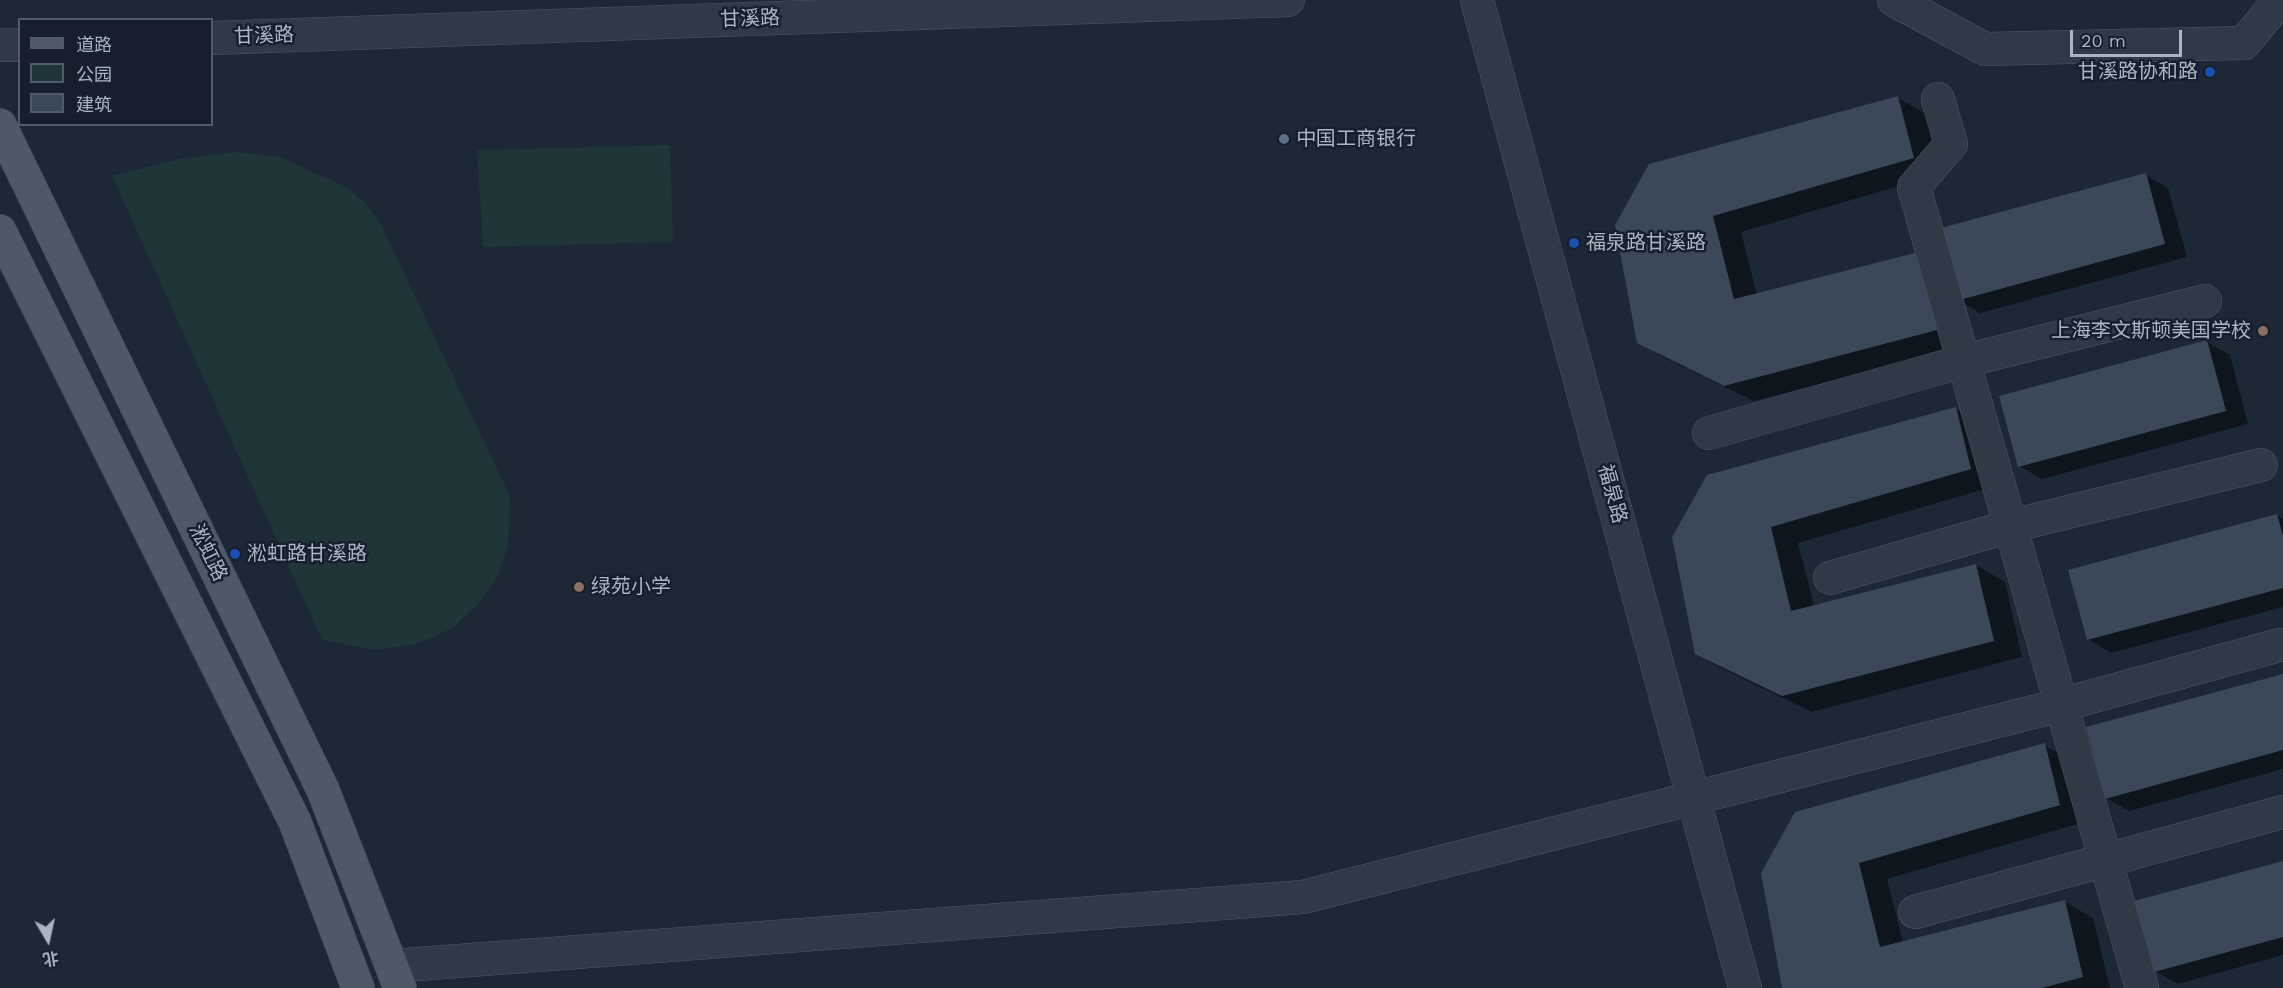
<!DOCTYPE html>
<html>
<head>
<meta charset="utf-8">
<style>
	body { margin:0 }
	#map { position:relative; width:2283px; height:988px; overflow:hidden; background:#1d2837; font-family:"Work Sans","Noto Sans SC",sans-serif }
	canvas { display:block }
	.legend { position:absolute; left:18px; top:18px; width:195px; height:108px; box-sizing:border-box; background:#161f2b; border:2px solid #515b69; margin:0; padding:8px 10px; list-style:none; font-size:18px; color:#aab4c5 }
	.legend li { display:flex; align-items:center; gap:12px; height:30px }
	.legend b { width:30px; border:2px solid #515b69 }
	.north { position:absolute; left:18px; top:910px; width:60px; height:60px; -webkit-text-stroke:4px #161f2b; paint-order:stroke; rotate:171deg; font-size:16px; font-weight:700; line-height:24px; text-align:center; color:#aab4c5 }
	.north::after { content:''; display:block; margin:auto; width:21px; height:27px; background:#aab4c5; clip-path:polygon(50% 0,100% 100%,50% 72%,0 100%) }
	.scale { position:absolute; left:2070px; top:30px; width:112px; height:27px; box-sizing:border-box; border:3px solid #aab4c5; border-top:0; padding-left:8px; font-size:18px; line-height:21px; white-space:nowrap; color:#aab4c5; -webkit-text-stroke:4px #161f2b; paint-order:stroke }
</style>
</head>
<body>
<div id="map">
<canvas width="2283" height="988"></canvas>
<ul class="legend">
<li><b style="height:8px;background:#4e5968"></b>道路</li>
<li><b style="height:16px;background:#1f3538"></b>公园</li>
<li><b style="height:16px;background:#3a485a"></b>建筑</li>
</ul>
<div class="north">北</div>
<div class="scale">20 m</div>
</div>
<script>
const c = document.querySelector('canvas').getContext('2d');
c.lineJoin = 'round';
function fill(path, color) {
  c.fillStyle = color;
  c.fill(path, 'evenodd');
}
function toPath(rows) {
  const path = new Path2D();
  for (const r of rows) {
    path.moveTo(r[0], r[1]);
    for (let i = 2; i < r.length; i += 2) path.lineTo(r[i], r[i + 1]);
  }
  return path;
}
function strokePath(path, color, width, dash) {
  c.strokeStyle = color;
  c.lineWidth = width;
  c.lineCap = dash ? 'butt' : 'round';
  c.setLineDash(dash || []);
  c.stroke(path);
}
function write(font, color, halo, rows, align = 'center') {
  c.font = font + ' "Work Sans","Noto Sans SC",sans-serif';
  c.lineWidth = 5;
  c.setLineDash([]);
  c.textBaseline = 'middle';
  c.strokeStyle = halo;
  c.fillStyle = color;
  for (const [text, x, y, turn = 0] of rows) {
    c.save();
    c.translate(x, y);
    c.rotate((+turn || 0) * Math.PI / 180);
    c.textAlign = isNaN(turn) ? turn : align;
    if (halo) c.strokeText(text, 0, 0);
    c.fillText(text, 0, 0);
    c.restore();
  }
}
const green = toPath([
	[670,145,673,242,483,247,477,150],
	[238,152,280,157,346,187,364,202,379,220,510,496,508,546,496,580,477,605,453,628,417,644,375,650,322,640,112,176,184,158]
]);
const shadow = toPath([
	[1898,98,1926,114,1941,174,1741,232,1757,295,1919,254,2146,175,2168,188,2187,257,1980,313,1957,300,1965,346,1754,401,1667,359,1638,342,1616,225],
	[2207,342,2230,355,2248,424,2042,479,2019,466],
	[1956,409,1984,426,1999,485,1798,543,1814,606,1976,565,2005,582,2022,657,1812,712,1725,670,1696,653,1674,537],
	[2277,515,2283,519,2283,607,2111,653,2088,639],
	[2283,676,2283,769,2129,811,2106,798],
	[2044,745,2073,761,2088,821,1887,879,1903,942,2065,902,2093,918,2110,988,1784,988,1763,873],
	[2283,863,2283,955,2178,984,2155,971]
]);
const building = toPath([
	[1898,96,1914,158,1713,216,1734,299,1919,252,1937,330,1724,386,1637,343,1615,225,1649,164],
	[2146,173,2165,244,1956,301,1937,229],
	[2207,340,2226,411,2018,467,1999,396],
	[1956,407,1971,469,1771,527,1791,611,1976,564,1994,641,1782,696,1695,654,1672,537,1707,475],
	[2277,514,2283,536,2283,588,2087,640,2068,570],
	[2283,674,2283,750,2105,799,2086,727],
	[2045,743,2060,805,1859,863,1880,947,2065,900,2083,977,2042,988,1782,988,1761,873,1795,812],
	[2283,861,2283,937,2154,972,2134,901]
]);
const minor = toPath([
	[1477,0,1745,988],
	[1894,0,1985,49,2244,43,2280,0],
	[212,38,1288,0],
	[0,45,20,45],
	[1938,99,1951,144,1914,187,2142,988],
	[1709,433,1964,361,2205,301],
	[1830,578,2011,526,2261,465],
	[1915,912,2283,812],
	[392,966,1303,897,2061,705,2280,645]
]);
const major = toPath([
	[0,125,323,790,400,988],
	[0,231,295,822,358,988]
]);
const markers = [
	[2210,72,6,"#1a4fb4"],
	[1284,139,6,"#5c6f8a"],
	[1574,243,6,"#1a4fb4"],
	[2263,331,6,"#8d6e63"],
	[235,554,6,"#1a4fb4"],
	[579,587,6,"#8d6e63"]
];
const streetNames = [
	["甘溪路",750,19,-2],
	["甘溪路",264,36,-2],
	["福泉路",1612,494,75],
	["淞虹路",208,553,64]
];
const poiNames = [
	["甘溪路协和路",2198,72,"right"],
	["中国工商银行",1296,139],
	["福泉路甘溪路",1586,243],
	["上海李文斯顿美国学校",2251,331,"right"],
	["淞虹路甘溪路",247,554],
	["绿苑小学",591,587]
];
fill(green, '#1f3538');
fill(shadow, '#0007');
fill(building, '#3a485a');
strokePath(minor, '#4e5766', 34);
strokePath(major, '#3a4351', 34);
strokePath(minor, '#303a47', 33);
strokePath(major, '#4e5968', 33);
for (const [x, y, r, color] of markers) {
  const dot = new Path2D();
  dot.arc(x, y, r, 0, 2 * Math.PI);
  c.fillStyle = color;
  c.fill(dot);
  strokePath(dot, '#161f2b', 2);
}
write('20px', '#aab4c5', '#161f2b', streetNames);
write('20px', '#aab4c5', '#161f2b', poiNames, 'left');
</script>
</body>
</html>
